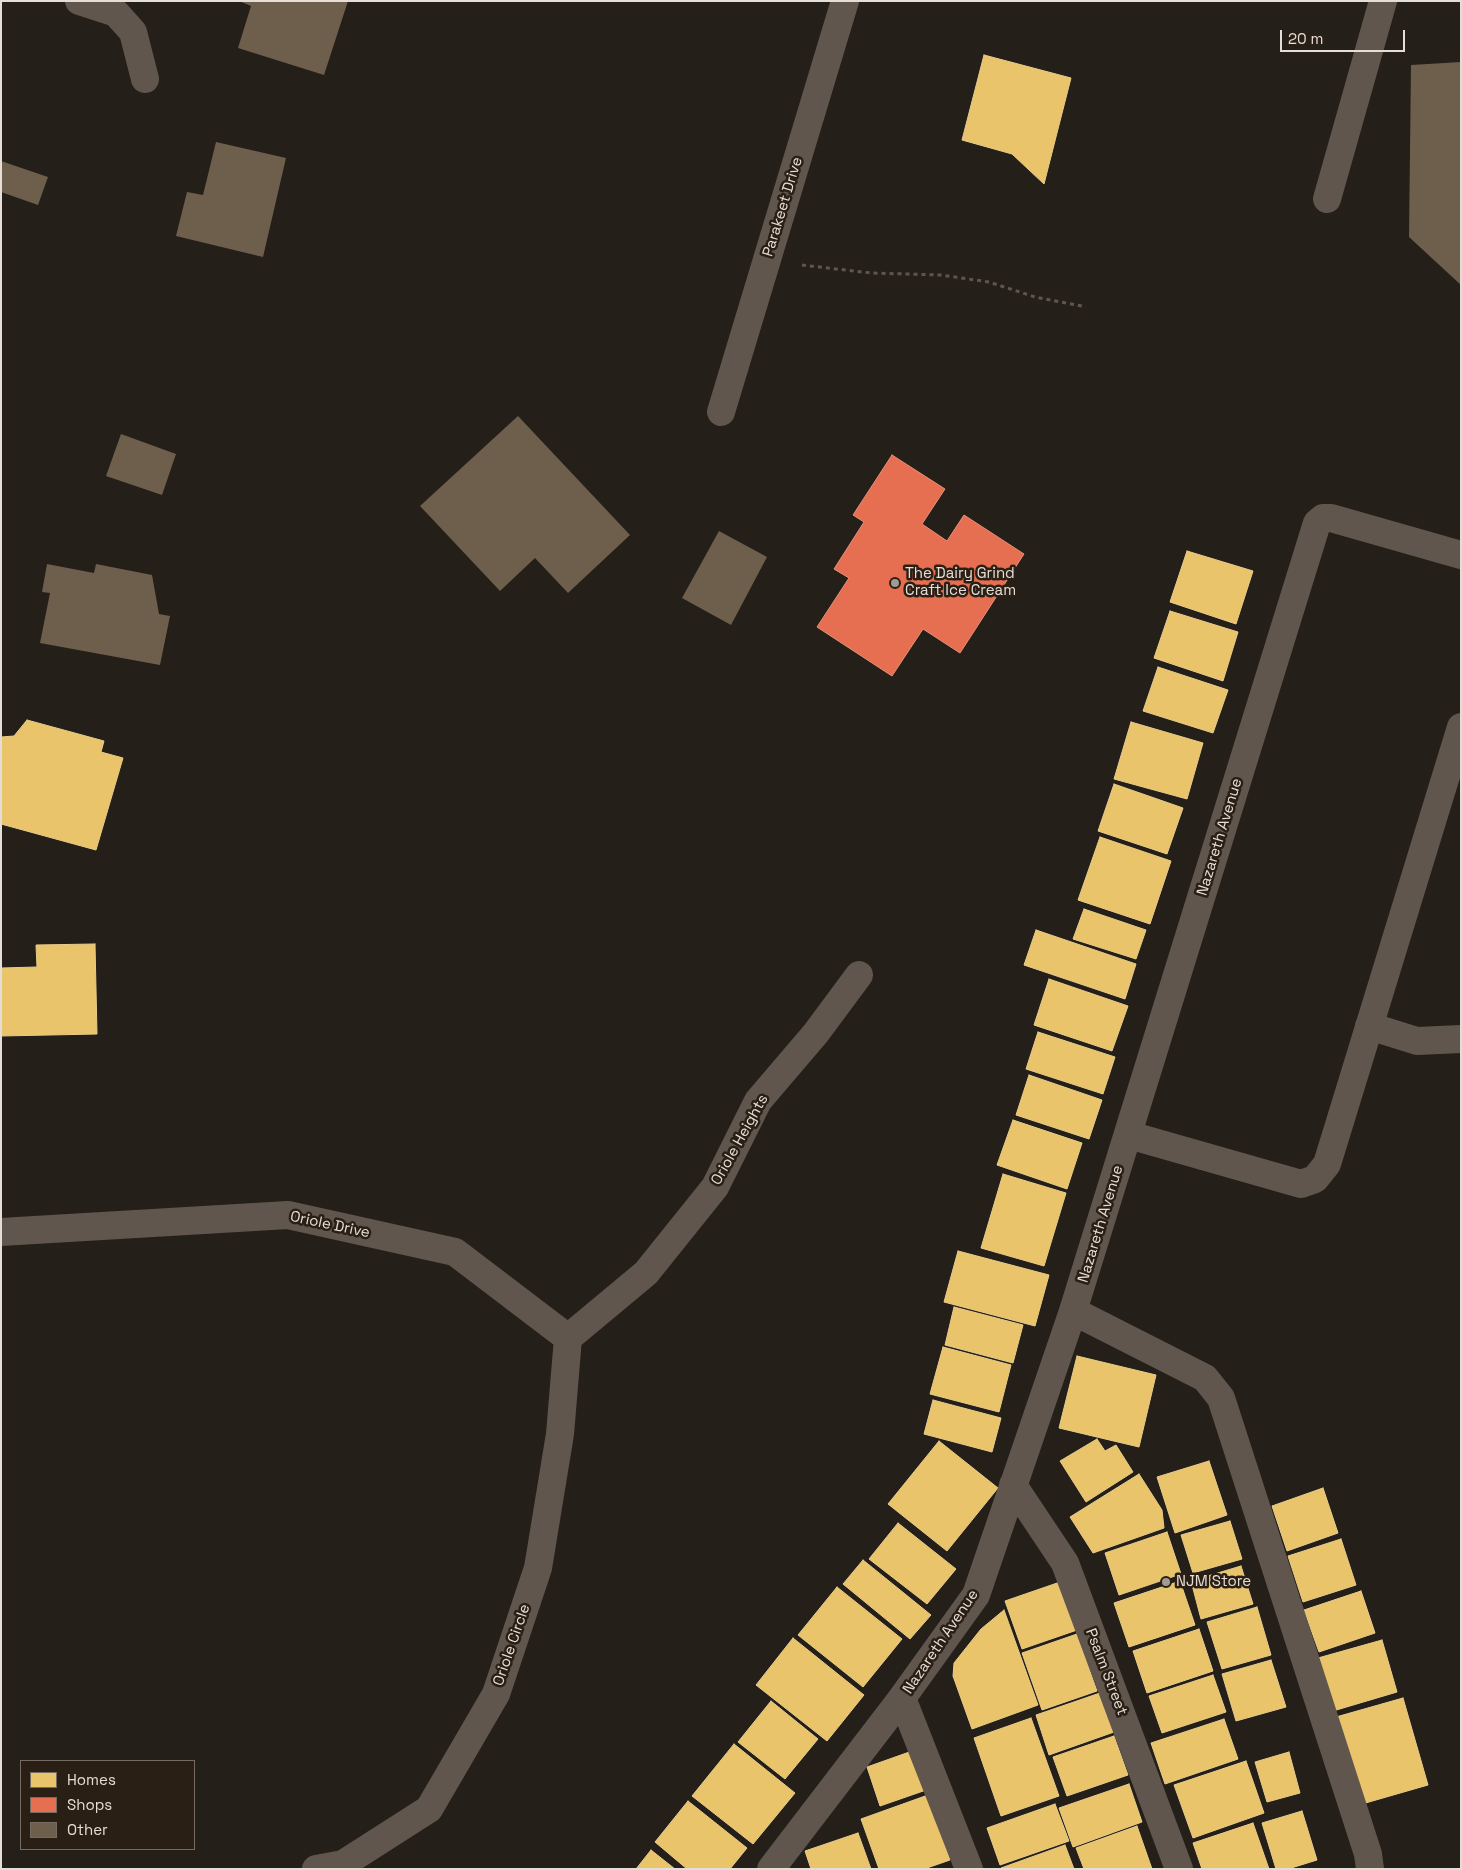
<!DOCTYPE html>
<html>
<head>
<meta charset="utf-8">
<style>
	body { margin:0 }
	#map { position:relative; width:1462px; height:1870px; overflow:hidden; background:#251f19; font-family:"Space Grotesk",sans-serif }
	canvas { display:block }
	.frame { position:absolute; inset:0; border:2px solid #e6ded6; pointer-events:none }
	.legend { position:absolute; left:20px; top:1760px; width:175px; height:90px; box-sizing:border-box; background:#2a1f14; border:1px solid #756b62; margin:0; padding:6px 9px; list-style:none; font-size:15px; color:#e6ded6 }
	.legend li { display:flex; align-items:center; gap:10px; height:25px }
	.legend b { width:25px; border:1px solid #756b62 }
	.scale { position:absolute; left:1280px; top:30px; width:125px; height:22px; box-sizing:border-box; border:2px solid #e6ded6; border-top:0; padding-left:6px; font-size:15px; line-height:18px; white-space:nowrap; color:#e6ded6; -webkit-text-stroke:4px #2a1f14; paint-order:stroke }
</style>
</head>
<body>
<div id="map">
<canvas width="1462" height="1870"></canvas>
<div class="frame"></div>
<ul class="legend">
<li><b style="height:14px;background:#e9c46a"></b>Homes</li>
<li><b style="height:14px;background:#e76f51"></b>Shops</li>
<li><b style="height:14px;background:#6e5f4d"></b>Other</li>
</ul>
<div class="scale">20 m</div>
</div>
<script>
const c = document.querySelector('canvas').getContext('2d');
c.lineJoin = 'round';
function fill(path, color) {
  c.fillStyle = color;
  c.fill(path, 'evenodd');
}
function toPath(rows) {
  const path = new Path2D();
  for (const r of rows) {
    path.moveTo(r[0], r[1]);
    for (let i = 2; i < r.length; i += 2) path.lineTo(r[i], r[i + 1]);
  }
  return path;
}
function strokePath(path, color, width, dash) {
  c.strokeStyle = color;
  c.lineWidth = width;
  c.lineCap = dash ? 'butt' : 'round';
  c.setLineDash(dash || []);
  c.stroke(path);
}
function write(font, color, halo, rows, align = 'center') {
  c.font = font + ' "Space Grotesk",sans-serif';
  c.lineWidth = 5;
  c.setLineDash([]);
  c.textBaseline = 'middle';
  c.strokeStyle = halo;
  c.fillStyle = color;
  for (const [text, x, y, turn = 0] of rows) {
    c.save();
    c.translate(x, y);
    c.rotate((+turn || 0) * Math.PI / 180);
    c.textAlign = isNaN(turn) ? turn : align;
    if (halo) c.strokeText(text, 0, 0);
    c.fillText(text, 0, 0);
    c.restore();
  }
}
const homes = toPath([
	[984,55,1071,78,1044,184,1012,154,962,140,984,55],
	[1187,551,1253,571,1236,624,1170,602,1187,551],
	[1170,611,1238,632,1223,681,1154,658,1170,611],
	[1158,667,1228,690,1213,733,1143,711,1158,667],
	[27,720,104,741,101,752,123,758,96,850,1,824,1,737,14,736,27,720],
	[1131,722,1203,743,1187,799,1114,779,1131,722],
	[1114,784,1183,808,1167,854,1098,831,1114,784],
	[1100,837,1171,861,1150,924,1078,900,1100,837],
	[1084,909,1146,930,1136,959,1073,939,1084,909],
	[1036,930,1136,964,1125,999,1024,965,1036,930],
	[95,944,97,1034,1,1036,1,968,37,967,36,945,95,944],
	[1049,979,1128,1006,1112,1051,1034,1025,1049,979],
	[1038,1032,1115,1057,1103,1094,1026,1069,1038,1032],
	[1029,1075,1102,1100,1089,1139,1016,1115,1029,1075],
	[1013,1120,1082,1143,1067,1189,997,1165,1013,1120],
	[1003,1174,1066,1193,1044,1266,981,1248,1003,1174],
	[958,1251,1049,1275,1035,1326,944,1302,958,1251],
	[954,1307,1023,1325,1013,1363,945,1345,954,1307],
	[943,1347,1011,1365,999,1412,930,1394,943,1347],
	[1077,1356,1156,1375,1139,1447,1059,1428,1077,1356],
	[933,1400,1001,1418,992,1452,924,1434,933,1400],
	[1097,1439,1105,1451,1116,1445,1133,1472,1086,1502,1060,1461,1097,1439],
	[939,1441,998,1488,947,1551,888,1504,939,1441],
	[1209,1461,1227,1515,1175,1533,1157,1477,1209,1461],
	[1139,1474,1162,1510,1164,1528,1093,1553,1070,1517,1139,1474],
	[1323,1488,1338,1533,1287,1551,1272,1506,1323,1488],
	[1230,1521,1242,1559,1193,1573,1181,1535,1230,1521],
	[898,1523,956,1569,927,1604,869,1559,898,1523],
	[1167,1532,1181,1574,1119,1595,1105,1553,1167,1532],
	[1341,1539,1356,1585,1303,1602,1288,1556,1341,1539],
	[863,1560,931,1615,910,1639,843,1584,863,1560],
	[1241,1566,1253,1604,1201,1619,1191,1581,1241,1566],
	[1063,1581,1080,1629,1022,1649,1005,1601,1063,1581],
	[1180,1581,1195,1625,1129,1647,1114,1603,1180,1581],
	[837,1587,902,1639,863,1687,798,1635,837,1587],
	[1361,1591,1375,1633,1319,1652,1304,1610,1361,1591],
	[1257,1607,1271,1655,1222,1669,1207,1622,1257,1607],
	[1004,1610,1038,1705,972,1729,953,1676,954,1663,981,1629,1004,1610],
	[1199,1629,1213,1671,1147,1693,1133,1651,1199,1629],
	[1077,1634,1097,1691,1042,1710,1022,1653,1077,1634],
	[793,1638,864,1695,827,1741,756,1685,793,1638],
	[1382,1640,1397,1692,1333,1711,1318,1658,1382,1640],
	[1271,1660,1286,1707,1236,1721,1222,1674,1271,1660],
	[1213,1675,1226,1712,1162,1733,1149,1696,1213,1675],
	[1100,1693,1114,1732,1049,1755,1036,1715,1100,1693],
	[1403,1698,1428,1785,1362,1804,1336,1717,1403,1698],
	[771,1701,818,1739,785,1779,738,1742,771,1701],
	[1031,1718,1059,1796,1001,1816,974,1738,1031,1718],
	[1224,1719,1238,1759,1165,1784,1151,1743,1224,1719],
	[1114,1736,1128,1775,1067,1796,1053,1757,1114,1736],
	[734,1744,795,1793,753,1844,692,1796,734,1744],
	[915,1750,929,1789,880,1806,867,1767,915,1750],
	[1289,1752,1300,1793,1267,1802,1255,1762,1289,1752],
	[1246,1761,1264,1813,1193,1838,1174,1785,1246,1761],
	[1129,1784,1142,1822,1073,1847,1059,1808,1129,1784],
	[928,1795,950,1860,924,1869,879,1869,861,1819,928,1795],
	[688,1801,747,1848,730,1869,687,1869,655,1842,688,1801],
	[1055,1804,1069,1841,1000,1865,987,1828,1055,1804],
	[1302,1811,1317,1860,1288,1869,1276,1869,1262,1823,1302,1811],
	[1253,1823,1269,1869,1202,1869,1193,1843,1253,1823],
	[1137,1826,1152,1869,1084,1869,1076,1848,1137,1826],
	[858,1833,871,1869,811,1869,805,1851,858,1833],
	[1065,1845,1074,1869,1002,1869,1001,1868,1065,1845],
	[651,1850,675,1869,636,1869,651,1850]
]);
const shops = toPath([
	[892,455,945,489,922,524,947,541,964,515,1024,554,960,653,923,629,892,676,817,627,849,578,834,569,864,522,853,515,892,455]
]);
const building = toPath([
	[239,1,348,1,324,75,238,48,251,6],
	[1461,62,1461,285,1409,237,1411,65],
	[216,142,286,158,263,257,176,236,187,192,203,195],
	[1,161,48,177,38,205,1,192],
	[518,416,630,535,568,593,535,558,500,591,420,506],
	[121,434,176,454,162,495,106,476],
	[719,531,767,557,731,625,682,598],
	[47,564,94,573,96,564,152,575,159,614,170,616,160,665,40,643,50,593,42,592]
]);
const path = toPath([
	[802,265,871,273,941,275,989,282,1035,297,1082,306]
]);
const minor = toPath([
	[79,1,116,13,133,32,145,79],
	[1327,199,1383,1],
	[721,412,845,1],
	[1369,1026,1417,1041,1461,1039],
	[1129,1135,1301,1184,1315,1179,1327,1164,1461,727],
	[1,1232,288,1215,455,1252,568,1338],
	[1073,1311,1205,1378,1221,1398,1368,1854,1370,1869],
	[568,1338,646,1273,715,1187,758,1101,816,1033,859,975],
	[1013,1485,1065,1563,1179,1869],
	[902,1698,969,1869],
	[316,1869,343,1864,429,1809,496,1694,538,1568,560,1434,568,1338],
	[771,1869,902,1698,976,1595,1073,1311,1317,523,1323,518,1331,518,1461,555]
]);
const markers = [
	[895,583,5,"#a29b94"],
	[1166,1582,5,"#a29b94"]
];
const streetNames = [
	["Parakeet Drive",783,207,-73],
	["Nazareth Avenue",1220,837,-73],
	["Oriole Heights",740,1140,-61],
	["Nazareth Avenue",1101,1224,-73],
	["Oriole Drive",330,1225,12],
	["Nazareth Avenue",941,1642,-56],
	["Oriole Circle",512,1645,-71],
	["Psalm Street",1106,1672,69]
];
const poiNames = [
	["The Dairy Grind",905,574],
	["Craft Ice Cream",905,591],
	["NJM Store",1176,1582]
];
fill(homes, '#e9c46a');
strokePath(homes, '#e8cc8a', 1);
fill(shops, '#e76f51');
strokePath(shops, '#e79079', 1);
fill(building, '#6e5f4d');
strokePath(path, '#5d564f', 3, [4, 4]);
strokePath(minor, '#60564d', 28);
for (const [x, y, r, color] of markers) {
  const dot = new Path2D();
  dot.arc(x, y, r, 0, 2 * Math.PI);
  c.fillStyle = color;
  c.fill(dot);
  strokePath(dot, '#2a1f14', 2);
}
write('15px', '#e6ded6', '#2a1f14', streetNames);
write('15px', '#e6ded6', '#2a1f14', poiNames, 'left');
</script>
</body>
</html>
